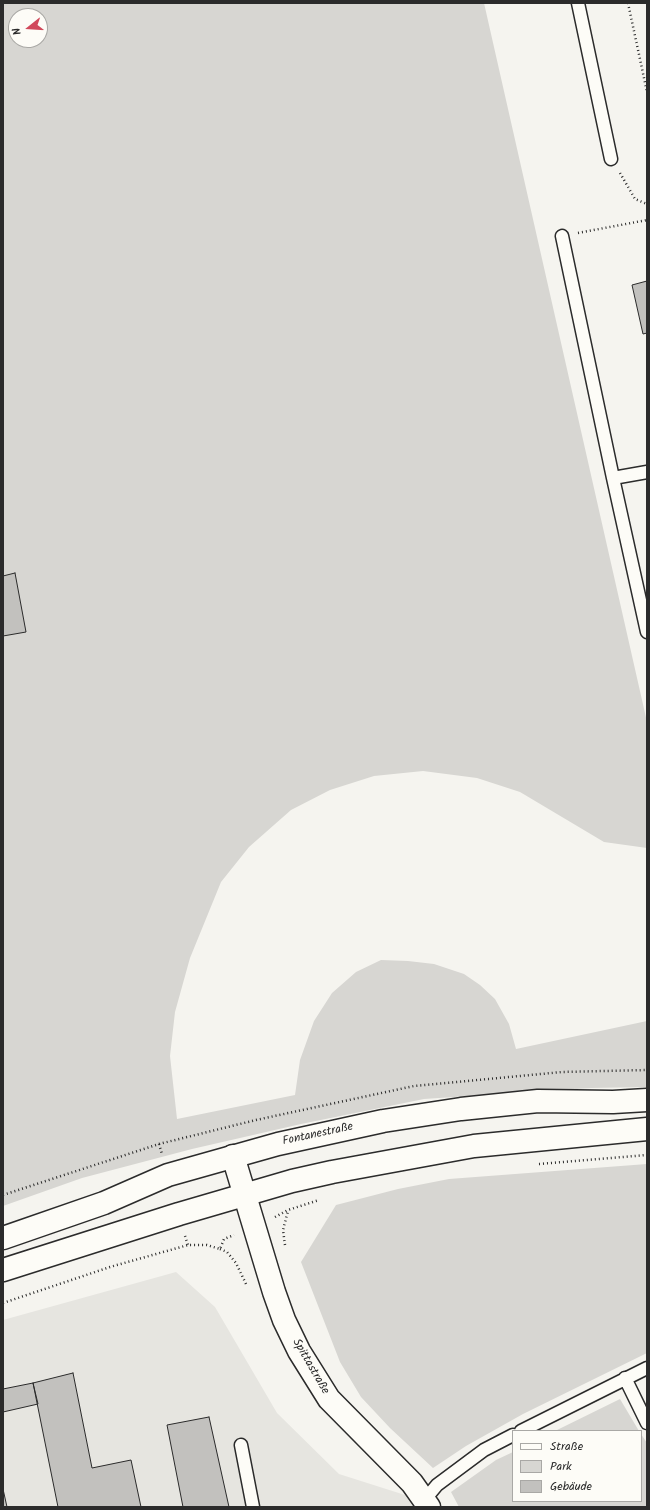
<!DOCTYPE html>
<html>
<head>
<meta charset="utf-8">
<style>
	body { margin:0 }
	#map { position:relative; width:650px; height:1510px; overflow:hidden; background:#f5f4ef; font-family:Kalam,sans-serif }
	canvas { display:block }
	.frame { position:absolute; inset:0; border:4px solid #2b2b2b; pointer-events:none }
	.legend { position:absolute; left:512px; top:1430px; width:130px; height:72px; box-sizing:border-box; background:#fdfcf7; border:1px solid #a9a8a5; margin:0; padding:5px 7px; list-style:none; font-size:12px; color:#2b2b2b }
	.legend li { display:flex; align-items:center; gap:8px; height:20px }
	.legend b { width:20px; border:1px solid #a9a8a5 }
	.north { position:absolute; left:8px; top:8px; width:40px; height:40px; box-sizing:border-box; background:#fdfcf7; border:1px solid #a9a8a5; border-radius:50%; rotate:253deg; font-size:11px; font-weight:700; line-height:16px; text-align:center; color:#2b2b2b }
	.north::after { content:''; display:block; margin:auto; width:14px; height:18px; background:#d1495b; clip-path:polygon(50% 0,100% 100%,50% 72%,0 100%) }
</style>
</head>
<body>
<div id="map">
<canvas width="650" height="1510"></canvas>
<div class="frame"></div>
<ul class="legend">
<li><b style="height:5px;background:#fdfcf7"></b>Straße</li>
<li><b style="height:11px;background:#d7d6d2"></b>Park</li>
<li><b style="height:11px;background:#c2c1be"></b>Gebäude</li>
</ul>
<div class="north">N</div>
</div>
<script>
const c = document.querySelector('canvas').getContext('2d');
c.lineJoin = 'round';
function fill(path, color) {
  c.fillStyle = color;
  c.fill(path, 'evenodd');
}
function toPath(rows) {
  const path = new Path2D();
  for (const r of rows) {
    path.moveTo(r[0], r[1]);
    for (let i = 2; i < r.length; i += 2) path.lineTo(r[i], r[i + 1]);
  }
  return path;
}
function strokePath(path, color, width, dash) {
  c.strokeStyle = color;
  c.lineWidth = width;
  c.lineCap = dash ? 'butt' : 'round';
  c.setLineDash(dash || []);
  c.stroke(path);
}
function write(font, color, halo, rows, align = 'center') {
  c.font = font + ' Kalam,sans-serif';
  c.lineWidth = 3;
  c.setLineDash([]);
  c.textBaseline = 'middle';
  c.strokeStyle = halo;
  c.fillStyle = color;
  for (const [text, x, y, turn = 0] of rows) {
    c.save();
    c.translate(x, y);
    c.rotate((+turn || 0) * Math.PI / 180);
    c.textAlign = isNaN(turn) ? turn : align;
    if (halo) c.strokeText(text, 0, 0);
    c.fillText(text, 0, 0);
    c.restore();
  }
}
const built = toPath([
	[176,1272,215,1307,277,1413,339,1474,405,1495,413,1507,3,1507,3,1320]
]);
const green = toPath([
	[3,3,484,3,647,722,647,848,604,842,520,792,477,778,423,771,374,776,330,790,291,810,249,847,221,882,190,958,175,1012,170,1056,177,1119,295,1095,300,1060,314,1021,332,993,356,972,381,960,408,961,434,964,464,974,480,985,495,999,509,1024,516,1049,647,1021,647,1087,591,1088,424,1099,301,1124,192,1149,82,1178,3,1206],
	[16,16,40,16,40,40,16,40],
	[647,1164,647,1353,523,1414,466,1446,433,1468,390,1428,361,1397,340,1362,301,1262,336,1205,398,1189,449,1179],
	[620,1399,639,1431,555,1431],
	[641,1434,647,1443,647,1507,459,1507,451,1492,496,1460,513,1452,513,1501,641,1501]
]);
const building = toPath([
	[647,281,647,333,643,334,632,285,647,281],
	[15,573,26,632,3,636,3,576,15,573],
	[73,1373,92,1468,131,1460,141,1507,58,1507,33,1383,73,1373],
	[33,1383,38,1404,3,1412,3,1389,33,1383],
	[209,1417,229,1507,183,1507,167,1425,209,1417],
	[3,1489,7,1507,3,1507,3,1489]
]);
const path = toPath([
	[628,3,647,92],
	[620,173,635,199,647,204],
	[578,233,647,220],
	[159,1144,162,1154],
	[539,1164,647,1155],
	[3,1195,159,1144,256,1120,414,1086,562,1072,647,1070],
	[275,1217,288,1210,319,1200],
	[185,1236,188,1245],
	[285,1245,283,1230,288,1211],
	[220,1249,227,1252,236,1263,246,1284],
	[3,1303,110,1267,188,1245,207,1245,220,1249,224,1239,234,1235]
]);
const lane = toPath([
	[578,3,611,159],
	[562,236,613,478],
	[647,472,613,478,647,632],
	[625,1378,647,1423],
	[521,1431,647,1368],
	[241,1445,253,1507],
	[422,1503,437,1485,484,1450,513,1435]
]);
const secondary = toPath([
	[233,1156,274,1292,284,1320,299,1351,329,1399,412,1483,429,1507]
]);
const primary = toPath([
	[3,1238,104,1203,168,1175,278,1144,383,1121,461,1109,538,1101,613,1102,647,1100],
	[3,1270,179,1214,292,1181,332,1172,474,1146,647,1129]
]);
const streetNames = [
	["Fontanestraße",318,1135,-12],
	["Spittastraße",310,1367,60]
];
fill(built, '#e6e5e0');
fill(green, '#d7d6d2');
fill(building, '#c2c1be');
strokePath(building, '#2b2b2b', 1);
strokePath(lane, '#2b2b2b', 15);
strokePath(secondary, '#2b2b2b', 25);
strokePath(primary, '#2b2b2b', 25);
strokePath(path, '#2b2b2b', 2.5, [1, 3]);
strokePath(lane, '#fdfcf7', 12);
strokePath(secondary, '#fdfcf7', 22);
strokePath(primary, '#fdfcf7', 22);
write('12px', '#2b2b2b', '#fdfcf7', streetNames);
</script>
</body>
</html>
